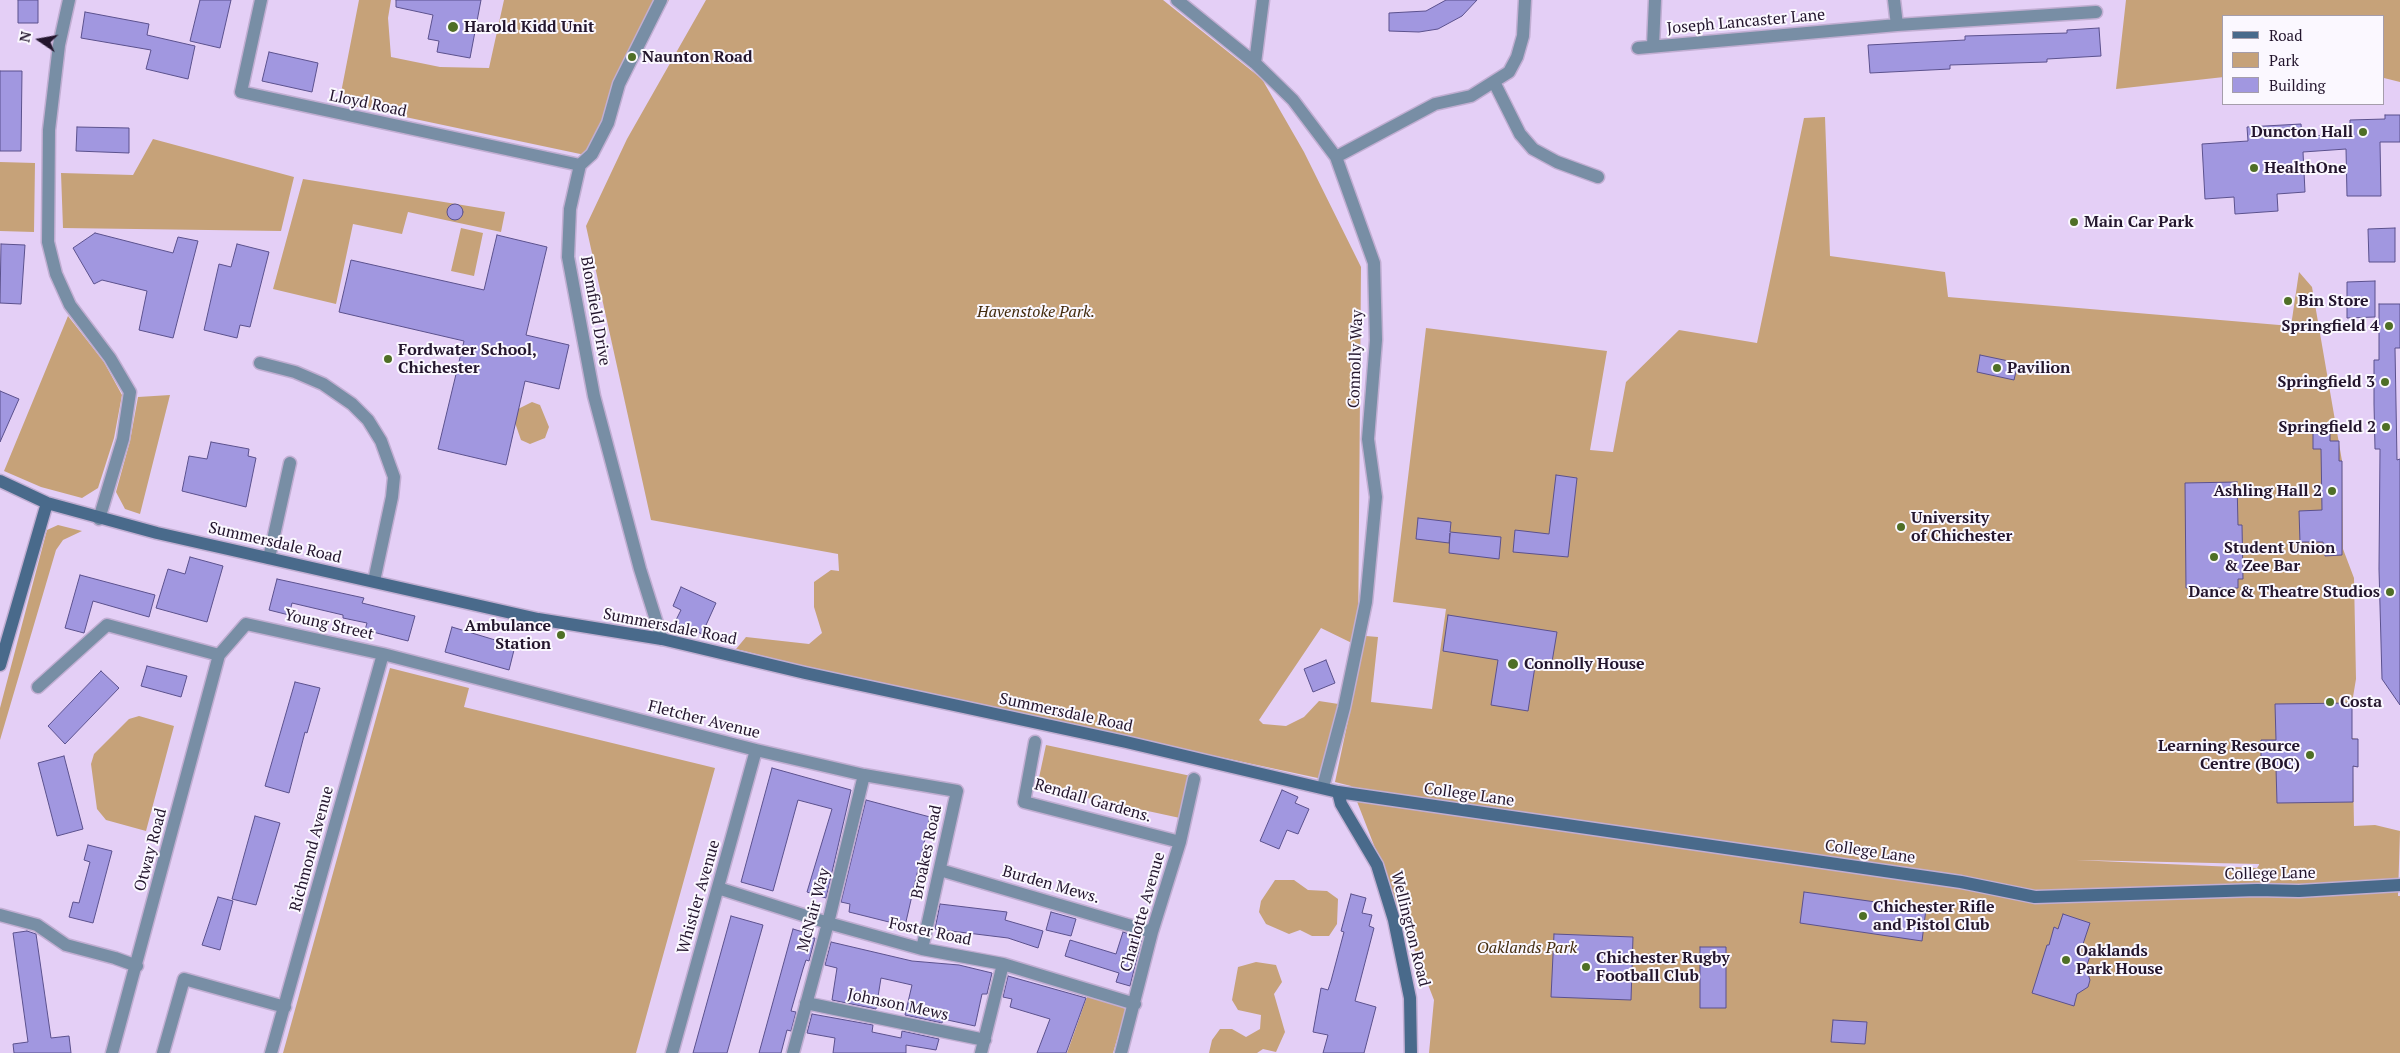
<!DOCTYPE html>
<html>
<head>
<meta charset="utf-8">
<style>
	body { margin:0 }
	#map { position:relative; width:2400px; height:1053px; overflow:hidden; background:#e4cff6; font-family:"PT Serif",serif }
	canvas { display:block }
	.legend { position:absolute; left:2222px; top:15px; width:162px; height:90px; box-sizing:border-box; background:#fbf8ff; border:1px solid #a59dab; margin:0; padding:6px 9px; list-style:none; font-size:15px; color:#23152d }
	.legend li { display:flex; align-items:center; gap:10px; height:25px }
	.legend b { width:25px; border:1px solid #a59dab }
	.north { position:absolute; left:15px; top:15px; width:50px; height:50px; -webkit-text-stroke:4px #fbf8ff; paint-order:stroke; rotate:282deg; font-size:14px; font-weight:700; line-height:20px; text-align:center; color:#23152d }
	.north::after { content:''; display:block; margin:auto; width:18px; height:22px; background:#23152d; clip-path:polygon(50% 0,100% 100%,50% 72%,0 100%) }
</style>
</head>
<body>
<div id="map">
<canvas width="2400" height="1053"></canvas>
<ul class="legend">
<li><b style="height:6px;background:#496a8b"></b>Road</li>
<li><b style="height:14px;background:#c6a279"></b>Park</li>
<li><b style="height:14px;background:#a197e0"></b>Building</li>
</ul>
<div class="north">N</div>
</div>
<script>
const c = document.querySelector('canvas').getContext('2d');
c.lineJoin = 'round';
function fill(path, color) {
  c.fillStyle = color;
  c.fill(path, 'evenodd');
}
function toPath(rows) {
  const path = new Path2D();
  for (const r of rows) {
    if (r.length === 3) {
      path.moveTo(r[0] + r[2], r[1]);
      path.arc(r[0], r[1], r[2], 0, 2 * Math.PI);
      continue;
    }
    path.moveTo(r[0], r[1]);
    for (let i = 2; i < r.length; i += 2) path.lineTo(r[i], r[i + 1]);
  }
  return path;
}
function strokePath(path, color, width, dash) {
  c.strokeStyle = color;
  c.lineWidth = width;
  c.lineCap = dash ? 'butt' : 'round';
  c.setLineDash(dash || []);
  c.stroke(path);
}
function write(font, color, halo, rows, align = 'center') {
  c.font = font + ' "PT Serif",serif';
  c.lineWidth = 4;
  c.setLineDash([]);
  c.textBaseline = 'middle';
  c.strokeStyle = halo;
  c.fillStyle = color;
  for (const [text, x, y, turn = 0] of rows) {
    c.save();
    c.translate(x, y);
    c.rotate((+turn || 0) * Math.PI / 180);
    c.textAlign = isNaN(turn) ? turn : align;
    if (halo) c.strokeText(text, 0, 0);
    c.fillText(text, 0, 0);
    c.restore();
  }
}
const green = toPath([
	[359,0,391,0,388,18,391,57,440,67,489,68,504,0,669,0,585,155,339,103],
	[706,0,1163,0,1262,79,1304,152,1361,267,1358,646,1321,628,1259,720,1263,724,1286,726,1304,717,1319,701,1345,705,1327,780,842,676,736,649,746,637,809,644,822,633,814,607,814,582,831,570,839,571,838,554,651,520,586,226,627,139],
	[2126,0,2400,0,2400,82,2384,78,2384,16,2224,16,2224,77,2116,89],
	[1825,117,1830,256,1945,272,1948,297,2291,326,2299,272,2312,287,2342,461,2343,549,2354,578,2356,679,2352,703,2352,738,2358,739,2358,767,2353,767,2354,826,2375,825,2400,831,2398,896,2400,896,2400,1053,1429,1053,1434,1000,1351,786,1335,782,1366,636,1378,637,1371,702,1432,709,1446,609,1393,602,1426,328,1607,351,1590,450,1613,452,1626,382,1679,330,1757,343,1804,118],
	[2076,860,2259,864,2259,865,2257,868],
	[153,139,294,177,281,231,63,228,61,173,133,175],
	[0,162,35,163,34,232,0,231],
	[303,179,505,212,501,232,408,212,402,234,353,224,336,304,273,289],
	[461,228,483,233,474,276,451,271],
	[68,316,104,362,122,395,114,438,98,488,82,498,41,487,4,471],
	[170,395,140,514,125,509,116,492,130,441,138,397],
	[532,402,540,405,549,427,545,438,530,444,521,440,513,417,516,410],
	[58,525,82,531,63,540,56,550,0,740,0,708,47,530],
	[390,668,469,688,464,707,715,768,636,1053,283,1053],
	[139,716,174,726,146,831,106,820,97,809,91,764,94,754,129,719],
	[1046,745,1191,776,1180,818,1037,787],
	[1275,880,1294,880,1308,890,1327,891,1338,899,1337,924,1329,936,1312,936,1300,930,1289,934,1266,924,1259,912,1261,901],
	[1256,962,1276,965,1282,982,1274,994,1285,1032,1276,1052,1263,1049,1257,1053,1209,1053,1212,1040,1220,1029,1232,1029,1246,1037,1260,1029,1261,1015,1238,1010,1232,1000,1238,967],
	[1088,994,1126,1009,1113,1053,1067,1053]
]);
const building = toPath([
	[18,0,38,0,38,23,18,23,18,0],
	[200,0,231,0,220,48,190,41,200,0],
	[396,0,481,0,470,58,437,52,439,41,428,39,433,15,396,7,396,0],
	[1446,0,1477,0,1462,16,1438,29,1419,32,1389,31,1389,13,1426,11,1446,0],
	[85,12,149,24,147,35,195,46,188,79,146,69,151,50,81,38,85,12],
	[2099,28,2101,56,2047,59,2047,62,1950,65,1950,69,1870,73,1868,45,1965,40,1965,36,2067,33,2067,30,2099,28],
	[269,52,318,63,312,92,262,81,269,52],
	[0,71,22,71,21,151,0,151,0,71],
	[2385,115,2400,115,2400,142,2380,142,2381,196,2347,196,2346,149,2303,152,2305,192,2277,194,2278,211,2235,214,2234,197,2205,199,2202,144,2248,141,2247,127,2301,124,2302,137,2350,133,2350,120,2385,119,2385,115],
	[77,127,129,128,129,153,76,151,77,127],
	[455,212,8],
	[2395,228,2395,262,2369,262,2368,229,2395,228],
	[95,233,173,253,178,237,198,241,173,338,139,330,147,291,102,280,94,284,73,248,95,233],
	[497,235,547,247,526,335,569,345,559,389,525,381,506,465,438,449,464,341,339,312,351,260,484,290,497,235],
	[1,244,25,245,21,304,0,303,1,244],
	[237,244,269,252,250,327,240,325,237,338,204,330,219,264,231,267,237,244],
	[2375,281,2375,317,2347,318,2347,282,2375,281],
	[2379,304,2400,304,2400,348,2395,348,2397,460,2400,459,2400,705,2382,679,2379,569,2380,449,2375,449,2374,404,2374,360,2379,360,2379,304],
	[1980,355,2018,363,2014,380,1977,372,1980,355],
	[0,391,19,399,0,442,0,391],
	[2313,427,2330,427,2330,441,2339,441,2339,461,2342,461,2342,555,2325,556,2323,542,2300,542,2299,511,2322,510,2321,449,2313,449,2313,427],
	[211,442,249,449,248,456,256,458,246,507,182,491,189,456,207,459,211,442],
	[1556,475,1577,478,1568,557,1513,552,1515,530,1549,534,1556,475],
	[2237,482,2238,525,2242,525,2243,579,2238,579,2238,588,2186,588,2185,483,2237,482],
	[1418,518,1451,522,1450,532,1501,537,1499,559,1449,553,1450,533,1449,543,1416,539,1418,518],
	[190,557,223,566,207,622,156,608,168,569,185,574,190,557],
	[80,575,155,595,149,617,93,601,84,633,65,628,80,575],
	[277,579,364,598,362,603,415,616,408,641,365,630,367,623,343,618,343,615,292,603,289,615,269,610,277,579],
	[681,587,716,603,702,634,675,622,681,610,673,606,681,587],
	[1448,615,1557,632,1552,662,1536,660,1528,711,1491,705,1498,660,1443,651,1448,615],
	[452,627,515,646,509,670,445,652,452,627],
	[1326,660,1335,683,1313,692,1304,669,1326,660],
	[147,666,187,676,181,697,141,686,147,666],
	[101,671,119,688,65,744,48,726,101,671],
	[295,682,320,688,307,733,305,732,289,793,265,786,295,682],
	[2352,703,2352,739,2358,739,2358,767,2353,766,2353,802,2277,803,2276,768,2261,768,2261,740,2276,740,2275,704,2352,703],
	[64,756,83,829,57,836,38,763,64,756],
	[772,768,851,790,826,898,807,892,832,809,798,800,773,891,741,882,772,768],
	[1282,790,1298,797,1295,803,1309,809,1298,834,1287,830,1279,849,1260,841,1282,790],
	[866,800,930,817,905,926,849,912,850,904,841,902,866,800],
	[255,816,280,823,256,905,232,899,255,816],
	[88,845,112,851,93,923,69,917,73,902,79,903,90,862,84,860,88,845],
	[1804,892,1926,909,1922,941,1800,923,1804,892],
	[1351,894,1366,898,1362,913,1372,915,1369,926,1374,928,1355,1001,1376,1007,1364,1053,1323,1053,1328,1035,1313,1032,1321,988,1328,990,1331,981,1344,932,1341,931,1351,894],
	[218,897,233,901,220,950,202,945,218,897],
	[940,904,1007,912,1005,920,1043,931,1038,948,1008,938,935,929,940,904],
	[1051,912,1076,919,1071,936,1046,930,1051,912],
	[2063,914,2090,923,2080,953,2090,956,2086,968,2090,980,2088,987,2077,994,2074,1006,2032,993,2047,945,2049,945,2054,927,2058,929,2063,914],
	[731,916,763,925,727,1053,693,1053,731,916],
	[793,929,813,935,812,938,815,938,809,961,806,960,803,969,791,1011,796,1012,791,1031,787,1030,781,1053,759,1053,793,929],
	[27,931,36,934,51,1038,69,1036,71,1053,14,1053,13,1044,28,1042,13,933,27,931],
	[1123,932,1142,938,1130,986,1116,982,1119,973,1065,956,1070,940,1116,954,1123,932],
	[1554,934,1633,937,1631,1000,1551,997,1554,934],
	[831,942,912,961,959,965,992,973,987,994,982,994,975,1026,943,1019,942,1023,905,1015,912,985,881,978,876,1009,832,1000,837,968,825,965,831,942],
	[1700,947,1726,947,1726,1008,1700,1008,1700,947],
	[1008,976,1086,998,1066,1053,1037,1053,1050,1019,1010,1007,1012,999,1003,997,1008,976],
	[812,1014,873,1025,872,1032,901,1038,902,1031,939,1039,936,1050,906,1045,906,1053,833,1053,835,1038,807,1033,812,1014],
	[1833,1020,1867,1022,1865,1044,1831,1042,1833,1020]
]);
const street = toPath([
	[69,0,59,45,49,130,48,242,56,274,70,305,110,358,130,392,123,439,99,519],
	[261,0,241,92,580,165],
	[661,0,619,84,608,123,592,154,580,165,570,209,568,257,594,396,640,569,662,639],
	[1177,0,1255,63,1293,100,1336,157,1374,263,1376,340,1368,439,1376,497,1366,602,1344,708,1323,787],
	[1894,0,1897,25],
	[1653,46,1655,0],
	[1638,48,1897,25,2096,12],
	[1255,63,1263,0],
	[1494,82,1520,134,1533,149,1557,162,1598,177],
	[1336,157,1435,104,1471,96,1509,72,1517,57,1523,36,1525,0],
	[260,363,295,372,323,384,352,404,368,420,381,441,394,477,392,497,374,581],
	[269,558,290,463],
	[38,687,107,625,219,655],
	[1035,742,1024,802,1180,842],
	[940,870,1152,932],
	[718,888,828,923,922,949,1003,964,1135,1004],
	[0,915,37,925,66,945,115,958,137,966],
	[806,1003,985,1040],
	[112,1053,219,655,246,624,383,654,756,750,864,775,957,791,922,949],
	[163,1053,184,979,285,1007],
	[271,1053,383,654],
	[672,1053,756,750],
	[793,1053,828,923,864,775],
	[981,1053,1003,964],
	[1121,1053,1152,932,1180,842,1194,779]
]);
const secondary = toPath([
	[0,481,47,503,157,533,538,619,662,639,805,673,1126,742,1338,792,1961,882,2035,897,2257,890,2299,891,2400,885],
	[0,665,47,503],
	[1338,792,1341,804,1377,865,1394,920,1410,998,1411,1053]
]);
const markers = [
	[453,27,6,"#4f6f26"],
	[632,57,5,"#4f6f26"],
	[2363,132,5,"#4f6f26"],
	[2254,168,5,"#4f6f26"],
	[2074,222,5,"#4f6f26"],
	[2288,301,5,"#4f6f26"],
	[2389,326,5,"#4f6f26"],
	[388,359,5,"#4f6f26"],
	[1997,368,5,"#4f6f26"],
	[2385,382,5,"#4f6f26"],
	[2386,427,5,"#4f6f26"],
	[2332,491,5,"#4f6f26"],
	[1901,527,5,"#4f6f26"],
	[2214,557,5,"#4f6f26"],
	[2390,592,5,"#4f6f26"],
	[561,635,5,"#4f6f26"],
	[1513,664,6,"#4f6f26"],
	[2330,702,5,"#4f6f26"],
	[2310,755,5,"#4f6f26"],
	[1863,916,5,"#4f6f26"],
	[2066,960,5,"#4f6f26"],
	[1586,967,5,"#4f6f26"]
];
const streetNames = [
	["Joseph Lancaster Lane",1746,22,-5],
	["Lloyd Road",368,104,12],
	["Blomfield Drive",595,311,80],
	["Connolly Way",1356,359,-88],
	["Summersdale Road",275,543,13],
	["Young Street",329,625,13],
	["Summersdale Road",670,627,11],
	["Summersdale Road",1066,713,12],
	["Fletcher Avenue",704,720,14],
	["College Lane",1469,795,8],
	["Rendall Gardens.",1093,801,16],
	["Richmond Avenue",312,849,-75],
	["Otway Road",151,850,-75],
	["Broakes Road",927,852,-78],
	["College Lane",1870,852,8],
	["College Lane",2270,874,-1],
	["Burden Mews.",1051,885,16],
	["Whistler Avenue",699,897,-74],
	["McNair Way",814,910,-75],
	["Charlotte Avenue",1143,912,-74],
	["Wellington Road",1410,929,76],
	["Foster Road",930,932,12],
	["Johnson Mews",898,1005,12]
];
const poiNames = [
	["Harold Kidd Unit",464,27],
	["Naunton Road",642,57],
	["Duncton Hall",2353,132,"right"],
	["HealthOne",2264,168],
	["Main Car Park",2084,222],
	["Bin Store",2298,301],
	["Springfield 4",2379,326,"right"],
	["Fordwater School,",398,350],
	["Chichester",398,368],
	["Pavilion",2007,368],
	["Springfield 3",2375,382,"right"],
	["Springfield 2",2376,427,"right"],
	["Ashling Hall 2",2322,491,"right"],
	["University",1911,518],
	["of Chichester",1911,536],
	["Student Union",2224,548],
	["& Zee Bar",2224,566],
	["Dance & Theatre Studios",2380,592,"right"],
	["Ambulance",551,626,"right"],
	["Station",551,644,"right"],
	["Connolly House",1524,664],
	["Costa",2340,702],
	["Learning Resource",2300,746,"right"],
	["Centre (BOC)",2300,764,"right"],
	["Chichester Rifle",1873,907],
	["and Pistol Club",1873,925],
	["Oaklands",2076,951],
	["Park House",2076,969],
	["Chichester Rugby",1596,958],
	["Football Club",1596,976]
];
const parkNames = [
	["Havenstoke Park.",1036,312],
	["Oaklands Park",1527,948]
];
fill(green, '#c6a279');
fill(building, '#a197e0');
strokePath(building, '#5b518d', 1);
strokePath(street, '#c1aed2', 15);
strokePath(secondary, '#c1aed2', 15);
strokePath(street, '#788ea5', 12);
strokePath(secondary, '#496a8b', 12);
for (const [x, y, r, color] of markers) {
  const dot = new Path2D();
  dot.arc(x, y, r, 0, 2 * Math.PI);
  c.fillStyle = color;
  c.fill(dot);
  strokePath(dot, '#fbf8ff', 2);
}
write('16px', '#23152d', '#fbf8ff', streetNames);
write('bold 16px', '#23152d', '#fbf8ff', poiNames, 'left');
write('italic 16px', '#432c0f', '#fbf8ff', parkNames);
</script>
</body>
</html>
